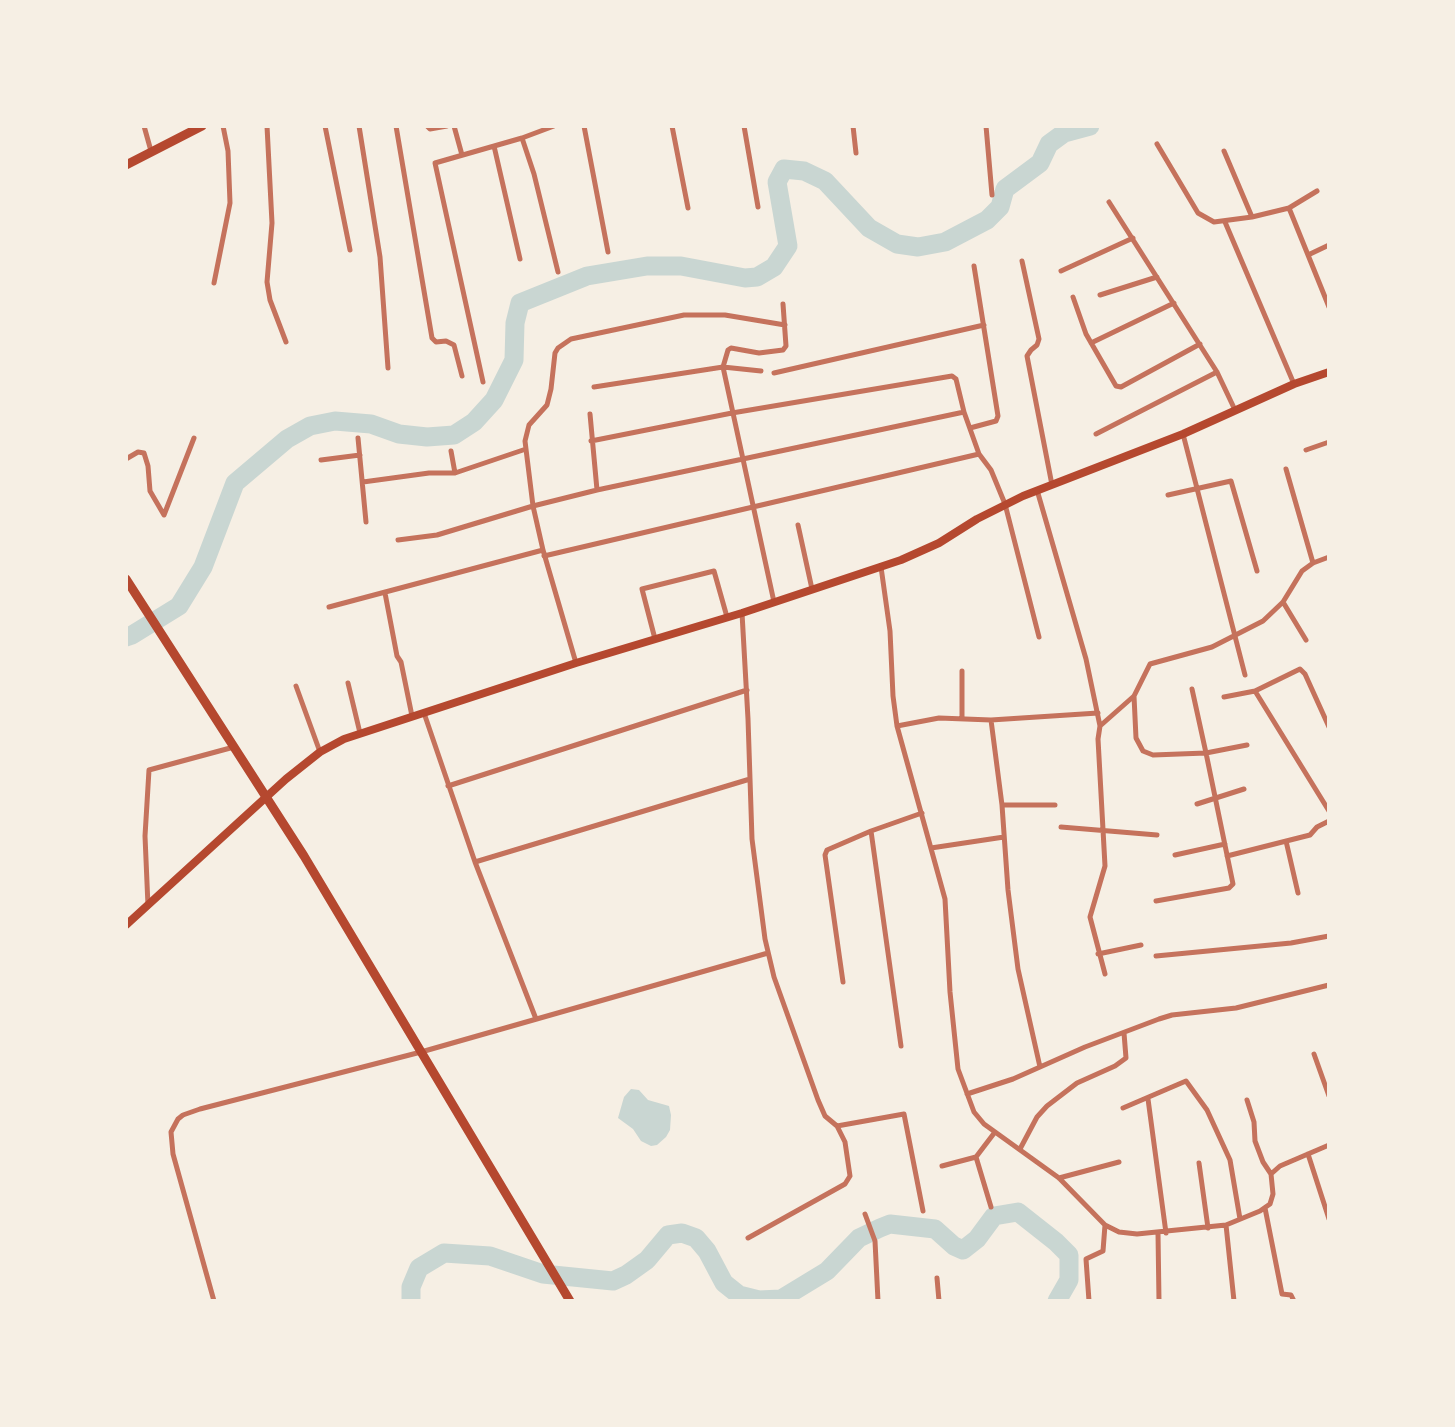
<!DOCTYPE html>
<html>
<head>
<meta charset="utf-8">
<style>
	body { margin:0 }
	#map { position:relative; width:1455px; height:1427px; overflow:hidden; background:#f6efe4; font-family:"Alegreya Sans",sans-serif }
	canvas { display:block }
	.frame { position:absolute; inset:0; border:128px solid #f6efe4; pointer-events:none }
</style>
</head>
<body>
<div id="map">
<canvas width="1455" height="1427"></canvas>
<div class="frame"></div>
</div>
<script>
const c = document.querySelector('canvas').getContext('2d');
c.lineJoin = 'round';
function fill(path, color) {
  c.fillStyle = color;
  c.fill(path, 'evenodd');
}
function toPath(rows) {
  const path = new Path2D();
  for (const r of rows) {
    path.moveTo(r[0], r[1]);
    for (let i = 2; i < r.length; i += 2) path.lineTo(r[i], r[i + 1]);
  }
  return path;
}
function strokePath(path, color, width, dash) {
  c.strokeStyle = color;
  c.lineWidth = width;
  c.lineCap = dash ? 'butt' : 'round';
  c.setLineDash(dash || []);
  c.stroke(path);
}
const water = toPath([
	[631,1089,639,1090,648,1100,669,1106,671,1115,670,1130,666,1137,657,1145,651,1146,641,1141,633,1129,618,1118,624,1097]
]);
const river = toPath([
	[126,637,132,635,179,606,203,567,235,483,287,439,310,426,335,421,371,424,399,434,427,437,454,435,474,422,494,400,514,360,515,323,520,303,587,276,647,266,681,266,745,278,757,277,774,267,788,246,777,182,784,169,804,171,825,181,869,228,897,244,918,247,945,242,987,220,1000,207,1005,189,1040,163,1049,144,1064,133,1090,126],
	[411,1301,411,1287,419,1268,444,1253,490,1256,543,1274,613,1281,626,1275,647,1260,668,1235,682,1233,696,1238,707,1251,724,1283,739,1295,759,1300,781,1299,827,1271,859,1238,880,1228,890,1224,935,1229,954,1246,963,1250,977,1239,994,1216,1018,1212,1056,1242,1069,1255,1069,1280,1057,1301]
]);
const minor = toPath([
	[144,126,151,151],
	[267,126,272,223,267,282,270,300,286,342],
	[325,126,350,250],
	[359,126,380,257,388,368],
	[396,126,432,338,436,342,446,341,454,345,462,376],
	[427,126,430,129,447,126],
	[454,126,462,155],
	[584,126,608,252],
	[672,126,688,208],
	[744,126,758,207],
	[853,126,856,153],
	[986,126,992,195],
	[522,138,534,174,558,272],
	[1157,144,1198,213,1214,222,1252,217,1289,208,1317,191],
	[494,146,520,259],
	[1224,151,1252,217],
	[1109,202,1217,372,1235,410],
	[1289,208,1308,255,1329,245],
	[1225,222,1294,384],
	[1308,255,1329,307],
	[1022,261,1039,339,1037,345,1031,350,1027,356,1052,485],
	[1061,271,1133,238],
	[214,283,230,203,228,151,223,126],
	[1100,295,1157,277],
	[1073,297,1086,334,1116,386,1121,387,1200,344],
	[1091,343,1174,303],
	[761,371,723,367,774,602],
	[774,373,984,325],
	[483,382,435,163,522,138,554,126],
	[594,387,723,367,728,350,731,348,759,353,783,350,786,346,783,304],
	[590,414,597,490],
	[970,428,996,421,998,416,974,266],
	[1096,434,1217,372],
	[1183,434,1245,675],
	[358,438,366,522],
	[591,441,732,413,952,376,956,379,964,412,979,454,991,470,1005,504,1039,637],
	[1306,450,1329,442],
	[451,451,455,473],
	[126,459,138,452,144,453,148,466,150,491,164,515,194,438],
	[321,460,360,455],
	[1286,469,1313,563],
	[363,482,429,473,455,473,526,449],
	[1037,490,1086,659,1100,726,1098,739,1105,866,1090,917,1105,974],
	[1168,495,1231,481,1257,571],
	[798,525,812,589],
	[398,540,437,535,533,506,597,490,964,412],
	[544,556,979,454],
	[881,567,890,631,893,696,897,726,945,899,950,992,958,1069,974,1112,984,1124,1059,1178,1105,1225,1119,1232,1137,1234,1226,1225,1260,1211,1270,1204,1273,1194,1271,1174,1263,1162,1255,1141,1254,1122,1247,1100],
	[385,593,397,656,401,662,412,716],
	[1283,602,1306,640],
	[329,607,543,550],
	[742,613,748,719,752,839,765,939,774,977,818,1100,825,1116,837,1126,845,1142,850,1176,845,1184,748,1238],
	[655,639,642,589,714,571,727,617],
	[576,663,543,550,533,506,525,441,529,425,547,405,551,389,555,353,558,348,571,339,684,315,725,315,785,325],
	[348,683,360,733],
	[296,686,320,752],
	[1192,689,1206,753,1247,745],
	[1255,691,1329,811],
	[1134,696,1136,738,1143,751,1153,755,1206,753,1233,884,1229,888,1156,901],
	[1224,697,1255,691,1300,669,1305,674,1329,727],
	[424,713,475,862,536,1019],
	[962,719,962,671],
	[991,720,1002,805,1008,890,1018,969,1040,1067],
	[897,726,939,718,991,720,1098,713],
	[1100,726,1134,696,1150,664,1212,647,1263,621,1283,602,1302,571,1313,563,1329,557],
	[448,786,747,690],
	[1197,804,1244,789],
	[1002,805,1055,805],
	[1061,827,1157,835],
	[1286,841,1298,893],
	[931,848,1004,837],
	[1175,855,1225,844],
	[1227,856,1310,835,1317,827,1329,821],
	[475,862,750,779],
	[148,906,145,836,149,770,234,747],
	[1098,954,1141,945],
	[1156,956,1291,943,1329,936],
	[843,982,825,855,827,850,871,831],
	[901,1046,871,831,922,813],
	[1314,1054,1329,1096],
	[967,1094,1013,1079,1085,1047,1159,1019,1172,1015,1236,1008,1329,985],
	[1148,1099,1166,1233],
	[1123,1108,1186,1081,1207,1110,1230,1160,1240,1219],
	[837,1126,904,1114,923,1211],
	[1020,1149,1037,1117,1047,1106,1077,1083,1115,1066,1126,1058,1124,1033],
	[1308,1154,1329,1219],
	[1199,1163,1208,1228],
	[942,1166,976,1157],
	[1271,1174,1280,1166,1329,1145],
	[1059,1178,1119,1162],
	[991,1207,976,1157,995,1132],
	[1265,1208,1282,1294,1291,1295,1294,1301],
	[865,1214,875,1241,878,1301],
	[1226,1225,1234,1301],
	[1158,1233,1159,1301],
	[937,1278,939,1301],
	[214,1301,173,1154,171,1132,178,1119,183,1115,200,1109,421,1052,768,953],
	[1089,1301,1086,1259,1103,1251,1105,1225]
]);
const secondary = toPath([
	[126,925,286,779,320,752,344,739,576,663,742,613,901,560,939,543,977,519,1023,496,1183,434,1294,384,1329,372]
]);
const trunk = toPath([
	[126,165,202,126],
	[126,579,304,856,570,1301]
]);
fill(water, '#c9d6d2');
strokePath(river, '#c9d6d2', 19);
strokePath(minor, '#c5725c', 5);
strokePath(secondary, '#b5482f', 8);
strokePath(trunk, '#b5482f', 9);
</script>
</body>
</html>
